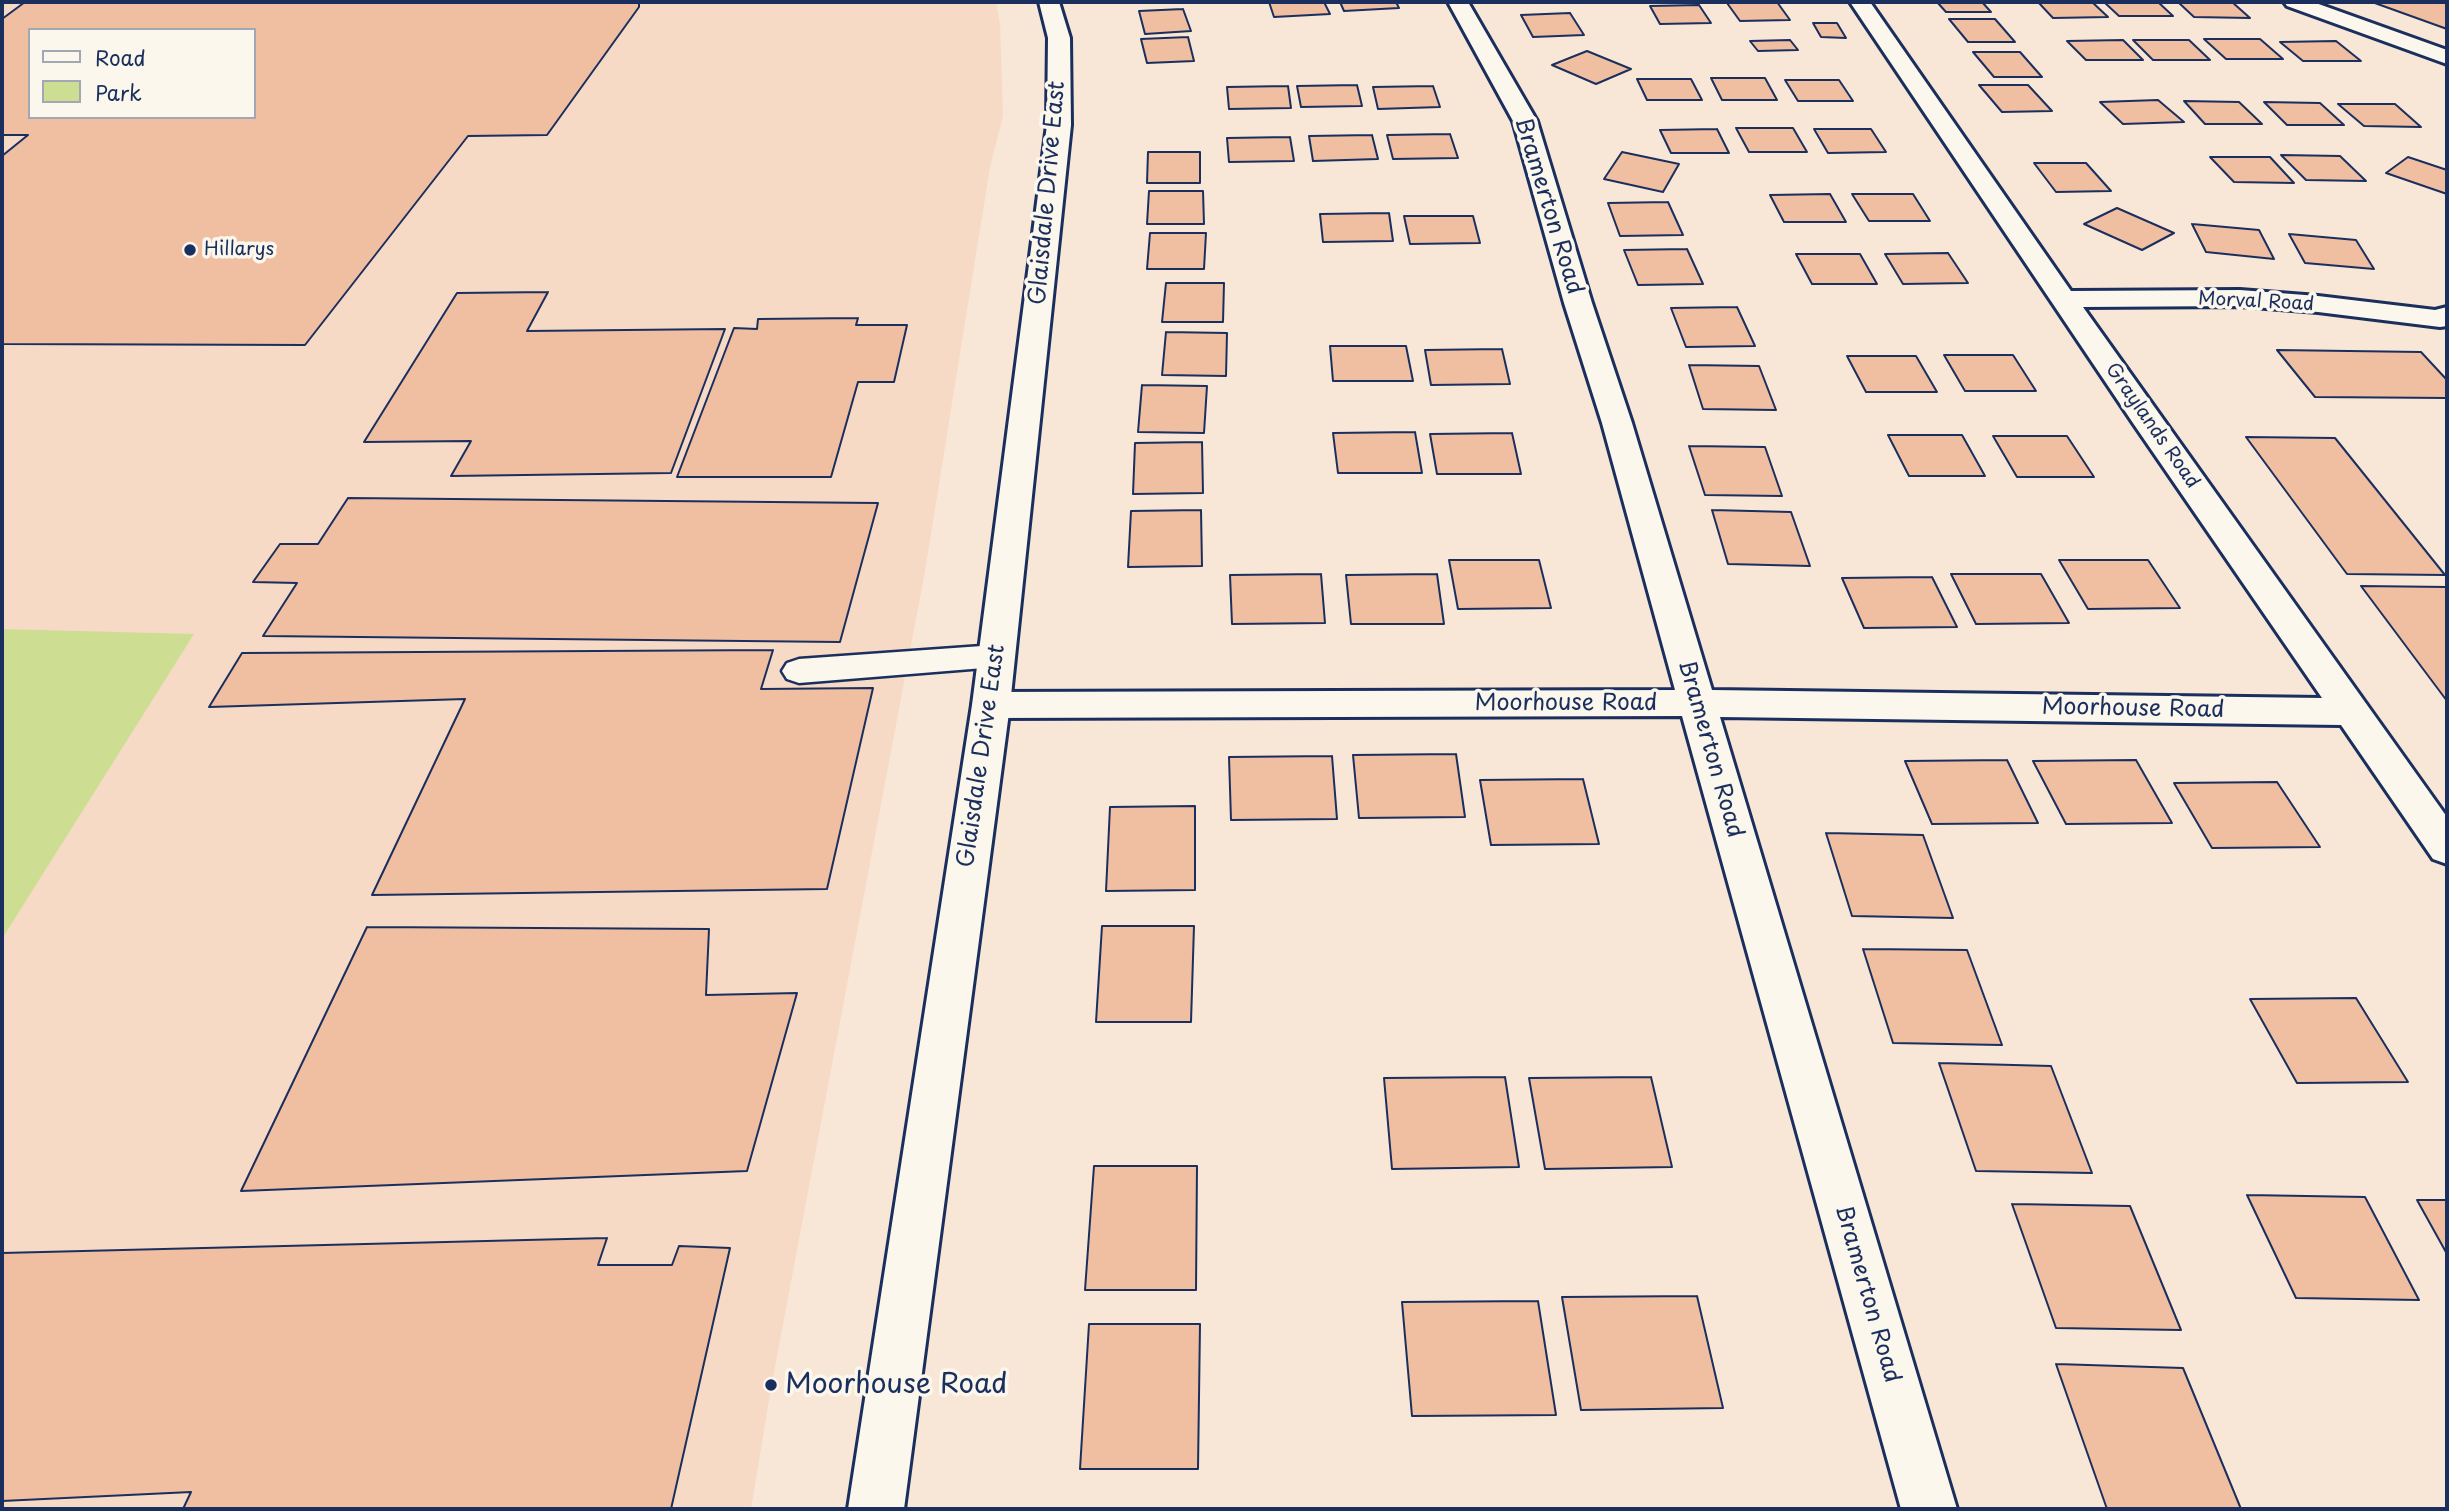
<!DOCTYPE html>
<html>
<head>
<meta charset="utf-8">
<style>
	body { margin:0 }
	#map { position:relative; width:2449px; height:1511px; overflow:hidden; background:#f8e6d6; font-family:"Playpen Sans",sans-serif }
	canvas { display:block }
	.frame { position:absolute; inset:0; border:4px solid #1b2f5e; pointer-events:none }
	.legend { position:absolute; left:28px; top:28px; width:228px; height:91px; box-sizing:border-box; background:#fbf7ec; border:2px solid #a1a7b3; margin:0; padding:9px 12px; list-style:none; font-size:21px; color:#1b2f5e }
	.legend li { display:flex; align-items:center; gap:14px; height:35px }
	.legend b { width:35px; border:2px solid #a1a7b3 }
</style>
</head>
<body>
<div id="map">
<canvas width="2449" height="1511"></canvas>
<div class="frame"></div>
<ul class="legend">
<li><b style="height:9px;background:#fbf7ec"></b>Road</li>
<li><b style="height:19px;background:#cddd91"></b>Park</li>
</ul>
</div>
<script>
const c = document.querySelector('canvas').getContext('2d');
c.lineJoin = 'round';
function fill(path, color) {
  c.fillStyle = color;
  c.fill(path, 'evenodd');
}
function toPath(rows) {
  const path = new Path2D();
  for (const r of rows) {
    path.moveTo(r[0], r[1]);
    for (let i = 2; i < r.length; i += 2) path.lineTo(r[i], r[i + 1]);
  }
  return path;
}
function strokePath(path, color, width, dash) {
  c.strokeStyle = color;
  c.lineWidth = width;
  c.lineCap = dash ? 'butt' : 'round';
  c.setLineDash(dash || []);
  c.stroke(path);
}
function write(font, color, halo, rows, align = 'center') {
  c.font = font + ' "Playpen Sans",sans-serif';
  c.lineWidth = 7;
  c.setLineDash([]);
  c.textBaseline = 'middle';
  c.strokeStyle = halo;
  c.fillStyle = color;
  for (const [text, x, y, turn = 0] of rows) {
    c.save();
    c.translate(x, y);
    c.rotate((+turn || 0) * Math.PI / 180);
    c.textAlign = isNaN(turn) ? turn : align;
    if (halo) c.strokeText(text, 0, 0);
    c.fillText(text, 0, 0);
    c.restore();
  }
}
const built = toPath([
	[2,2,996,2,1000,24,1003,116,990,167,925,571,771,1388,751,1509,2,1509,2,939,193,635,2,629],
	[30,30,254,30,254,117,30,117]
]);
const green = toPath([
	[2,629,194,634,2,939]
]);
const building = toPath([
	[25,2,639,2,639,7,547,135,468,136,305,345,2,344,2,156,28,135,2,135,2,19,25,2],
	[30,30,254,30,254,117,30,117,30,30],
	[1269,2,1324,2,1330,14,1274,17,1269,2],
	[1340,2,1396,2,1399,8,1344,11,1340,2],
	[1777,2,1790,20,1740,21,1727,3,1777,2],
	[1937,2,1982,2,1991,12,1946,12,1937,2],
	[2038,2,2092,2,2108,17,2053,18,2038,2],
	[2104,2,2158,2,2173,16,2119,16,2104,2],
	[2178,2,2232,2,2250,18,2194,17,2178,2],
	[2371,2,2447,2,2447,29,2372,2,2371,2],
	[1699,5,1711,23,1660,24,1650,6,1699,5],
	[1183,9,1191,31,1145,34,1139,11,1183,9],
	[1570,13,1584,35,1533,37,1521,15,1570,13],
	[1949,19,1995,19,2015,42,1968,42,1949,19],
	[1813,23,1837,23,1846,38,1821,37,1813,23],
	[1188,37,1194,61,1147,63,1141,39,1188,37],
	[2204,39,2260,39,2283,59,2226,59,2204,39],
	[1790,40,1798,50,1758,51,1750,41,1790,40],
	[2123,40,2143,60,2086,60,2067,41,2123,40],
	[2133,40,2189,40,2210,60,2153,60,2133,40],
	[2336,41,2361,61,2303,61,2280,42,2336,41],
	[1587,51,1631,69,1596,84,1552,65,1587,51],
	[1973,52,2020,52,2042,77,1994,77,1973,52],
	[1711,78,1765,78,1777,100,1722,100,1711,78],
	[1637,79,1691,79,1702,100,1647,100,1637,79],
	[1785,80,1839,80,1853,101,1798,101,1785,80],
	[1357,85,1362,106,1301,107,1297,86,1357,85],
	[1979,85,2028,85,2052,111,2002,112,1979,85],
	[1288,86,1291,108,1229,109,1227,87,1288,86],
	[1433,86,1440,107,1378,109,1373,87,1433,86],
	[2158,100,2184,122,2123,124,2100,102,2158,100],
	[2184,101,2239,102,2262,124,2205,124,2184,101],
	[2264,102,2320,103,2344,125,2287,125,2264,102],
	[2338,104,2395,104,2421,127,2364,126,2338,104],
	[1736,128,1793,128,1807,152,1749,152,1736,128],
	[1717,129,1729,153,1671,153,1660,130,1717,129],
	[1814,129,1871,129,1886,152,1828,153,1814,129],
	[1450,134,1458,158,1393,159,1387,135,1450,134],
	[1372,135,1378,159,1313,161,1309,136,1372,135],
	[1290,137,1294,161,1229,162,1227,138,1290,137],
	[1148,152,1200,152,1200,183,1147,183,1148,152],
	[1622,152,1679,164,1663,192,1604,179,1622,152],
	[2281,155,2340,156,2366,181,2306,180,2281,155],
	[2210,157,2270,157,2294,183,2234,182,2210,157],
	[2408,157,2447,170,2447,194,2386,173,2408,157],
	[2034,163,2086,163,2111,191,2056,192,2034,163],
	[1149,191,1203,191,1204,224,1147,224,1149,191],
	[1830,194,1846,222,1784,222,1770,195,1830,194],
	[1852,194,1913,194,1930,221,1869,221,1852,194],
	[1668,202,1683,235,1620,236,1608,203,1668,202],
	[2117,208,2174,233,2142,250,2084,224,2117,208],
	[1389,213,1393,241,1323,242,1320,214,1389,213],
	[1404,216,1473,216,1480,243,1410,244,1404,216],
	[2192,224,2259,230,2274,259,2206,252,2192,224],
	[1150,233,1206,233,1204,269,1147,269,1150,233],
	[2289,234,2356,240,2374,269,2305,263,2289,234],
	[1687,249,1703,284,1638,285,1624,250,1687,249],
	[1948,253,1968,283,1903,284,1885,254,1948,253],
	[1796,254,1860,254,1877,284,1812,284,1796,254],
	[1166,283,1224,283,1223,322,1162,322,1166,283],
	[548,292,527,331,725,329,671,473,451,476,471,441,364,442,457,293,548,292],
	[1737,307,1755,346,1686,347,1671,308,1737,307],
	[858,318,856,325,907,325,894,382,858,382,831,477,677,477,734,328,757,329,758,319,858,318],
	[1166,332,1227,333,1226,376,1162,375,1166,332],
	[1330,346,1406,346,1413,381,1333,381,1330,346],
	[1502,349,1510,384,1431,385,1425,350,1502,349],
	[2277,350,2421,352,2447,380,2447,398,2315,397,2277,350],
	[1944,355,2013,355,2036,391,1965,391,1944,355],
	[1847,356,1916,356,1937,392,1866,392,1847,356],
	[1689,365,1759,366,1776,410,1703,409,1689,365],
	[1142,385,1207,386,1204,433,1138,432,1142,385],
	[1415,432,1422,473,1338,473,1333,433,1415,432],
	[1512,433,1521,474,1437,474,1430,434,1512,433],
	[1888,435,1962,435,1985,476,1909,476,1888,435],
	[1993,436,2067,436,2094,477,2017,477,1993,436],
	[2246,437,2335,438,2445,575,2347,574,2246,437],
	[1202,442,1203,493,1133,494,1135,443,1202,442],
	[1689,446,1765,447,1782,496,1705,495,1689,446],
	[348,498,878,503,840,642,263,636,297,583,253,582,280,544,318,544,348,498],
	[1201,510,1202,566,1128,567,1131,511,1201,510],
	[1712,510,1791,512,1810,566,1728,564,1712,510],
	[1449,560,1539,560,1551,608,1458,609,1449,560],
	[2059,560,2148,560,2180,608,2088,609,2059,560],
	[1321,574,1325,623,1232,624,1230,575,1321,574],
	[1437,574,1444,624,1351,624,1346,575,1437,574],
	[1951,574,2041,574,2069,623,1976,624,1951,574],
	[1932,577,1957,627,1864,628,1842,578,1932,577],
	[2361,586,2447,587,2447,701,2361,586],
	[773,650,761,689,873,688,827,889,372,895,465,699,209,707,242,653,773,650],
	[1456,754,1465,817,1359,818,1353,755,1456,754],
	[1332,756,1337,819,1231,820,1229,757,1332,756],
	[2007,760,2038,823,1932,824,1905,761,2007,760],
	[2136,760,2172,823,2066,824,2033,761,2136,760],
	[1583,779,1599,844,1491,845,1480,780,1583,779],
	[2277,782,2320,847,2212,848,2174,783,2277,782],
	[1195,806,1195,890,1106,891,1110,807,1195,806],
	[1826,833,1923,835,1953,918,1852,916,1826,833],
	[1102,926,1194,926,1191,1022,1096,1022,1102,926],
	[367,927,709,929,706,995,797,993,747,1171,241,1191,367,927],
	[1863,949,1967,950,2002,1045,1893,1043,1863,949],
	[2356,998,2408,1082,2297,1083,2250,999,2356,998],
	[1939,1063,2051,1066,2092,1173,1976,1171,1939,1063],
	[1505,1077,1519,1167,1392,1169,1384,1078,1505,1077],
	[1651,1077,1672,1167,1545,1169,1529,1078,1651,1077],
	[1094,1166,1197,1166,1196,1290,1085,1290,1094,1166],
	[2247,1195,2365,1197,2419,1300,2296,1298,2247,1195],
	[2417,1200,2447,1200,2447,1254,2417,1200],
	[2012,1204,2130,1206,2181,1330,2056,1328,2012,1204],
	[607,1238,598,1265,672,1265,679,1246,730,1248,671,1509,183,1509,191,1492,2,1501,2,1253,607,1238],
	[1697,1296,1723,1408,1581,1410,1562,1297,1697,1296],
	[1538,1301,1556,1415,1412,1416,1402,1302,1538,1301],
	[1089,1324,1200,1324,1198,1469,1080,1469,1089,1324],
	[2056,1364,2183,1368,2241,1509,2107,1509,2056,1364]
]);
const lane = toPath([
	[996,645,1008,648,1012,656,1008,664,996,667,799,683,787,679,782,671,787,663,799,659,996,645]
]);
const street = toPath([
	[1448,2,1468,2,1537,121,1592,303,1632,423,1712,690,2322,698,2133,423,1850,2,1870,2,2071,291,2240,290,2318,296,2435,310,2447,307,2447,326,2440,327,2318,312,2240,306,2083,307,2447,817,2447,864,2433,859,2341,725,1720,717,1957,1509,1901,1509,1682,716,991,718,978,714,972,705,978,696,991,692,1675,690,1602,423,1564,303,1513,121,1448,2],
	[2284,2,2313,2,2447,50,2447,64,2287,6,2284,2]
]);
const secondary = toPath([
	[1039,2,1059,2,1070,38,1071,125,1010,705,904,1509,848,1509,972,705,1047,125,1048,38,1039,2]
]);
const markers = [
	[190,250,7,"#1b2f5e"],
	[771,1385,7,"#1b2f5e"]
];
const farPoinames = [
	["Hillarys",204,250]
];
const farStreetnames = [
	["Morval Road",2256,302,3],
	["Graylands Road",2152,426,55]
];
const streetNames = [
	["Glaisdale Drive East",1048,193,-85],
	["Bramerton Road",1548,206,73],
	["Moorhouse Road",1566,704],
	["Moorhouse Road",2133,709,1],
	["Bramerton Road",1710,749,74],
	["Glaisdale Drive East",982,756,-82],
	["Bramerton Road",1867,1294,74]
];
const nearPoinames = [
	["Moorhouse Road",785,1385]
];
fill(built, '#f6dac6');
fill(green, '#cddd91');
fill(building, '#f0bea1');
strokePath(building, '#1b2f5e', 2);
strokePath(lane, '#1b2f5e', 5);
strokePath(street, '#1b2f5e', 6);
strokePath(secondary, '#1b2f5e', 6);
fill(lane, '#fbf7ec');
fill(street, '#fbf7ec');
fill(secondary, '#fbf7ec');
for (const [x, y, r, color] of markers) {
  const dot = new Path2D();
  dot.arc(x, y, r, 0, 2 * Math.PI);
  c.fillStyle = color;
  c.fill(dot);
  strokePath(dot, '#fbf7ec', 2.5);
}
write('19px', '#1b2f5e', '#fbf7ec', farPoinames, 'left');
write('19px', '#1b2f5e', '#fbf7ec', farStreetnames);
write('23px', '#1b2f5e', '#fbf7ec', streetNames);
write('28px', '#1b2f5e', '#fbf7ec', nearPoinames, 'left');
</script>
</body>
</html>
